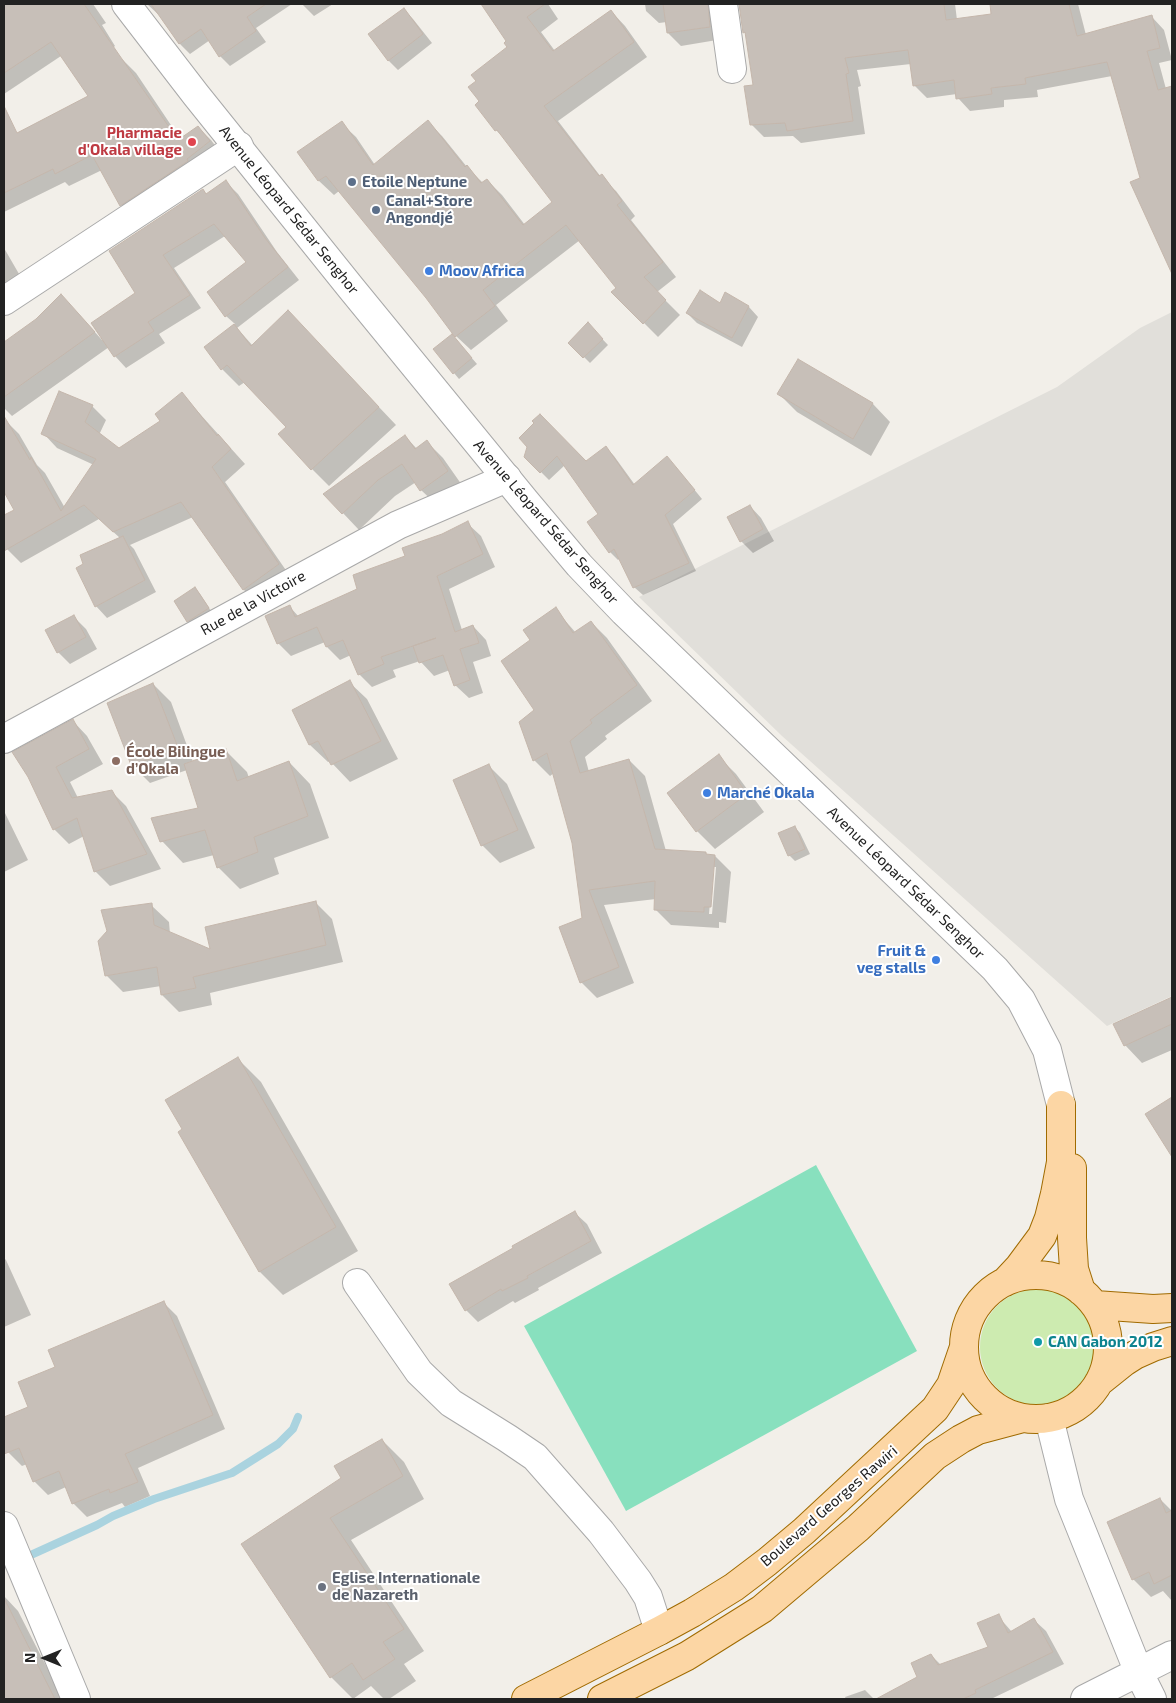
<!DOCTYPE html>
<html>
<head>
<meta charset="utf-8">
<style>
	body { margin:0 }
	#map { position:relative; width:1176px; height:1703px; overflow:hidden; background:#f2efe9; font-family:"Exo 2",sans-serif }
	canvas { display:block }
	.frame { position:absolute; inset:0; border:5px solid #222; pointer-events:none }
	.north { position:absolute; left:20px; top:1633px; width:50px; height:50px; -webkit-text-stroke:4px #fff; paint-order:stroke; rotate:270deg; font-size:14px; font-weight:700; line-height:20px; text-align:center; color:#222 }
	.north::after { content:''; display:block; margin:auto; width:18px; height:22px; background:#222; clip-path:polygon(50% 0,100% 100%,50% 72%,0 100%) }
</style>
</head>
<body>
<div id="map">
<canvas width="1176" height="1703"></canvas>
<div class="frame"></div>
<div class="north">N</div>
</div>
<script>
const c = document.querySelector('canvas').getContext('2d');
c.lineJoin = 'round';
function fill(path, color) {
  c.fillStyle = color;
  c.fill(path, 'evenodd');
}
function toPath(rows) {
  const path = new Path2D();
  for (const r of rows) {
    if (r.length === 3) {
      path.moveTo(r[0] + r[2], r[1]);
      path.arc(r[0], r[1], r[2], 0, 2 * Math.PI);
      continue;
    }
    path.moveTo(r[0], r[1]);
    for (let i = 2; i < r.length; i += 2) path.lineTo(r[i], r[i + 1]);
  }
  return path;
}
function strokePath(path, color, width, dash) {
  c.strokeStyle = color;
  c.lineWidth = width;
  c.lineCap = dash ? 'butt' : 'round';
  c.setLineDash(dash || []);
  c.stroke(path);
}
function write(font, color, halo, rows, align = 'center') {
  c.font = font + ' "Exo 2",sans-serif';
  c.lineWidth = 4;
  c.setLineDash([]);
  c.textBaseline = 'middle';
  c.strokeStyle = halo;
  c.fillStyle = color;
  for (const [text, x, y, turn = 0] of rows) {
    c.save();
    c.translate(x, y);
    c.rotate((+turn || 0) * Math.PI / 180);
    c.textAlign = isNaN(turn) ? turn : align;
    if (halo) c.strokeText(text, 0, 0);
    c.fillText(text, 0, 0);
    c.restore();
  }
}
const airport = toPath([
	[1172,312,1172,996,1107,1026,782,736,639,597,1057,387,1140,328]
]);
const grass = toPath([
	[1038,1347,58]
]);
const pitch = toPath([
	[816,1165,917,1351,626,1511,524,1326]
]);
const shadow = toPath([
	[4,4,93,4,106,23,102,25,115,46,106,54,123,60,136,73,181,140,198,127,211,140,222,155,134,218,121,205,102,170,69,186,65,182,4,212,4,140,89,96,61,56,4,94],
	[147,4,177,4,160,16],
	[207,4,292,4,256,28,266,42,230,66,220,56,210,40,190,54,180,44,170,29],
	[302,4,333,4,314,16],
	[482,4,548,4,558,19,541,32,555,51,611,11,625,26,647,57,558,121,601,177,616,191,635,216,631,220,676,277,657,292,680,315,658,337,613,292,617,288,580,240,496,305,508,321,471,350,456,336,427,297,339,191,334,195,319,181,299,152,341,123,356,137,375,165,428,122,442,136,467,167,483,183,487,180,502,195,525,225,553,202,507,141,496,130,481,102,477,81,509,47,508,41],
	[645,4,728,4,723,39,681,46,668,33,667,22,659,23,646,11],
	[740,4,955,4,957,20,993,15,992,4,1078,4,1086,35,1152,17,1164,30,1172,60,1159,63,1166,89,1172,87,1172,261,1163,252,1112,76,1037,90,1038,97,1004,100,1004,107,970,111,958,98,957,94,927,98,914,85,911,64,857,70,861,86,858,87,865,134,801,143,793,136,764,137,751,124,755,86,747,35,744,32],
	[404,10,413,19,432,43,398,70,389,61,370,35],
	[226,182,238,194,277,252,299,280,237,328,253,346,288,311,396,425,329,486,312,469,288,427,245,382,239,386,222,369,205,347,235,324,226,316,248,262,225,236,174,268,201,308,159,334,165,343,126,368,115,356,109,347,12,416,4,408,4,344,37,320,76,311,102,340,137,293,203,190,207,195],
	[4,248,26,286,4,300],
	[726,294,749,307,758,317,742,347,697,323,687,313,720,305],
	[588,324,608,345,590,363,570,343],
	[452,335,477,364,459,379,434,349],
	[798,361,873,404,890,422,871,456,797,412,779,394],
	[182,394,245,464,225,482,292,579,258,604,244,590,193,517,130,545,134,549,156,592,107,618,96,606,85,564,120,538,99,519,21,563,7,549,4,542,4,527,9,524,15,510,11,490,4,479,4,421,5,420,19,434,37,465,45,473,65,508,94,465,57,448,43,433,92,406,106,420,99,435,119,450,162,421],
	[405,436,417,449,427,442,443,458,464,488,438,506,421,490,416,482,395,496,359,530,325,494],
	[528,446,586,462,606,448,614,456,635,485,675,466,702,499,673,524,696,571,643,595,634,587,620,558,618,560,610,552,599,514,565,465,549,480,526,457],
	[750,506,761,518,774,541,753,553,741,541],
	[467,523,481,536,495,567,449,589,462,630,473,626,486,640,491,656,473,662,483,693,469,698,455,685,450,670,434,676,420,661,393,670,396,677,372,687,359,674,351,655,340,660,327,647,325,642,291,656,278,643,290,607,299,617,359,590,443,535],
	[195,589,200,594,213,614,194,627,188,621],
	[555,609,576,633,591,622,607,638,652,701,605,736,607,739,585,757,589,772,629,760,645,776,666,851,706,853,708,856,715,856,731,872,726,923,719,922,719,928,671,925,655,909,656,899,604,905,634,983,597,998,581,982,584,918,573,842,554,773,550,776,534,760,536,710,532,640],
	[713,867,716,867,712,914,709,914],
	[74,617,86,629,97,649,70,664,58,652,47,631],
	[349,682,367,699,398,759,350,782,330,761,328,762,310,745,293,710],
	[153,684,171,702,193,762,225,750,247,772,249,778,289,762,310,784,329,838,274,858,279,874,240,889,218,867,214,855,183,863,162,841,199,808,187,770,150,783,132,765],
	[73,721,87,736,103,764,70,782,78,798,111,791,126,806,161,869,110,886,95,871,84,836,69,844,54,829,29,777],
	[718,756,736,774,764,812,715,849,697,831,669,793],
	[489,766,507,784,535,848,500,863,482,845],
	[4,811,28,860,4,872],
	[795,827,800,833,810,854,795,861,789,855],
	[315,902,332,919,343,962,210,993,212,1005,179,1012,162,995,161,986,123,992,106,975,151,905,169,922,170,934,211,952],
	[1172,998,1172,1050,1142,1063,1125,1045,1115,1025],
	[238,1059,261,1082,358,1251,283,1295,260,1272,180,1132,184,1130],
	[1172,1098,1172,1155,1147,1114],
	[575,1213,587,1224,602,1253,538,1288,539,1290,515,1303,513,1301,478,1322,466,1310,514,1248],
	[4,1258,6,1260,31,1315,4,1327],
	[164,1303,177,1316,225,1429,138,1468,150,1496,125,1507,122,1503,87,1517,73,1503,66,1487,48,1495,34,1481,27,1464,22,1466,8,1452,4,1442,4,1418,29,1407,56,1367],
	[382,1440,404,1462,424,1499,351,1540,424,1651,404,1664,416,1681,389,1699,384,1699,371,1686,353,1699,331,1677,243,1545,342,1479],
	[1160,1499,1172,1511,1172,1601,1163,1591,1151,1597,1133,1579],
	[4,1596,18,1611,63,1699,4,1699],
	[998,1616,1012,1632,1034,1620,1046,1631,1064,1664,991,1699,879,1699,919,1678,931,1655,941,1665,990,1647],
	[865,1690,874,1699,846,1699,845,1697]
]);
const stream = toPath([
	[33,1554,97,1525,113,1516,154,1499,232,1473,278,1444,293,1429,298,1417]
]);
const building = toPath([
	[4,4,84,4,178,140,198,126,210,141,187,159,188,161,120,206,92,155,55,174,53,169,4,193,4,106,17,133,88,96,51,42,4,73,4,4],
	[151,4,266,4,247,17,256,31,219,57,201,29,179,44,151,4],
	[481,4,545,4,527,17,553,51,611,10,634,42,544,106,599,176,602,174,622,201,617,205,663,262,644,277,666,300,643,324,611,292,616,288,566,225,483,290,495,306,455,337,426,298,326,176,318,181,297,152,342,121,373,165,428,120,465,167,467,165,481,183,487,179,523,225,552,202,497,130,495,131,475,105,479,101,468,87,476,81,471,75,507,47,504,43,506,41,481,4],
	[663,4,708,4,710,27,667,33,663,4],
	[739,4,944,4,946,20,991,14,990,4,1069,4,1077,36,1152,15,1160,48,1147,51,1158,90,1172,86,1172,274,1130,182,1140,178,1107,62,1025,78,1026,84,991,88,992,94,956,99,954,80,913,86,908,50,845,58,849,73,846,74,853,121,787,131,785,123,750,125,744,86,753,85,745,32,743,33,739,4],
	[404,8,423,34,388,61,368,34,404,8],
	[226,180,265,238,288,267,225,317,207,292,246,262,214,224,163,255,190,295,148,322,154,331,114,357,91,323,135,293,109,251,203,189,206,194,226,180],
	[700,290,720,303,725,292,749,306,732,338,686,313,700,290],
	[61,294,95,332,4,397,4,342,36,319,61,294],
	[288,310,379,407,311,470,278,434,286,427,227,365,221,370,204,347,234,324,251,346,288,310],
	[588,322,603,339,583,358,568,343,588,322],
	[452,334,472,358,453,374,433,349,452,334],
	[798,359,873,403,853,439,777,394,798,359],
	[59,391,93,405,85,422,119,448,160,421,155,414,182,392,217,436,218,434,231,449,212,467,279,564,243,590,181,502,113,532,84,505,4,551,4,515,14,510,4,492,4,416,30,460,31,457,61,511,96,459,41,434,59,391],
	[540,414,586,461,606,446,633,485,667,456,695,490,665,515,689,563,633,588,614,549,609,553,587,522,598,514,557,456,540,473,524,457,527,447,519,438,534,423,532,421,540,414],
	[405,435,415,449,427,440,448,471,420,491,402,464,378,480,342,514,323,494,405,435],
	[750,505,763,529,740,542,727,517,750,505],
	[468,521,483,554,437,576,455,632,473,625,479,643,460,649,470,680,454,686,443,655,419,663,413,646,436,638,381,657,384,664,358,675,343,640,326,647,317,627,277,644,265,616,290,605,295,617,357,589,353,575,405,556,402,548,442,534,468,521],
	[123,536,145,580,95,607,76,568,83,564,80,555,123,536],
	[195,587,209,608,187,622,174,601,195,587],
	[556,607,573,633,591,621,637,685,590,720,592,723,570,741,580,773,629,759,655,849,706,852,706,854,715,855,711,907,704,907,704,912,654,910,655,881,589,890,619,967,580,983,559,927,582,918,572,843,547,753,533,761,519,722,534,710,501,661,530,640,523,630,556,607],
	[74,615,86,637,57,653,45,630,74,615],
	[350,680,381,741,331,765,318,741,309,745,292,710,350,680],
	[153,683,179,750,131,765,107,703,153,683],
	[73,719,89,749,56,767,72,798,112,790,147,854,94,872,77,818,53,830,28,777,12,752,73,719],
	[226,749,237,781,289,761,308,816,254,837,258,852,217,868,205,830,160,842,151,818,198,808,184,764,226,749],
	[719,754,747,794,696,832,667,793,719,754],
	[489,764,518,830,481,846,453,780,489,764],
	[795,826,805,849,788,856,778,833,795,826],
	[316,901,326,945,193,977,196,988,161,995,157,967,105,976,98,941,107,931,101,910,152,903,154,925,210,949,205,927,316,901],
	[1172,997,1172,1024,1124,1046,1113,1024,1172,997],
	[238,1057,336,1227,259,1272,178,1132,182,1129,165,1100,238,1057],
	[1172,1097,1172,1157,1145,1114,1172,1097],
	[575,1211,591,1241,527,1276,528,1278,502,1291,501,1289,465,1311,449,1284,513,1248,512,1246,575,1211],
	[164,1301,213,1415,125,1454,138,1482,110,1493,109,1489,72,1504,59,1471,33,1482,19,1448,4,1454,4,1417,28,1407,18,1382,55,1367,48,1350,164,1301],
	[382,1439,403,1476,330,1518,404,1629,383,1642,395,1659,363,1680,352,1663,330,1678,241,1544,341,1478,334,1466,382,1439],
	[1160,1498,1166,1513,1172,1510,1172,1575,1154,1584,1149,1572,1132,1580,1107,1522,1160,1498],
	[4,1598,55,1699,4,1699,4,1598],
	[999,1614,1008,1633,1034,1618,1053,1652,975,1690,976,1693,963,1699,876,1699,917,1677,911,1663,931,1654,938,1665,988,1647,977,1623,999,1614]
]);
const minor = toPath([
	[723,4,732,69],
	[4,301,239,146],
	[4,739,398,525,507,478],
	[357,1283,419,1372,451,1403,507,1438,535,1457,601,1532,638,1581,648,1597,659,1631],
	[1049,1418,1069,1499,1139,1673,1152,1699],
	[4,1526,76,1699],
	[1085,1699,1172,1655]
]);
const tertiary = toPath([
	[126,4,196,95,351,288,526,502,579,565,624,612,995,969,1021,1000,1047,1050,1061,1105]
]);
const primary = toPath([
	[1072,1168,1072,1238,1074,1269,1081,1291],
	[1036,1347,72],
	[1005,1282,1019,1267,1042,1236,1049,1218,1055,1194,1061,1162,1061,1105],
	[1095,1305,1153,1309,1172,1308],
	[1099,1382,1124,1362,1135,1355,1153,1347,1172,1341],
	[526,1699,659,1631,692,1613,734,1587,767,1562,804,1531,935,1409,951,1385,964,1347],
	[602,1699,687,1656,762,1609,858,1528,935,1456,961,1439,978,1430,1023,1418]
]);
const markers = [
	[192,142,5,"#e0444e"],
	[352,182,5,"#5c6f8a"],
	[376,210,5,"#5c6f8a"],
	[429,271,5,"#3f7fe0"],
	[116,761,5,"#8d6e63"],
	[707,793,5,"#3f7fe0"],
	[936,960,5,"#3f7fe0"],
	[1038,1342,5,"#0f9aa8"],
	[322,1587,5,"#6b7280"]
];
const healthNames = [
	["Pharmacie",182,133],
	["d'Okala village",182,150]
];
const serviceNames = [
	["Etoile Neptune",362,182],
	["Canal+Store",386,201],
	["Angondjé",386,218]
];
const streetNames = [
	["Avenue Léopard Sédar Senghor",289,210,51],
	["Avenue Léopard Sédar Senghor",546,522,49],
	["Rue de la Victoire",253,603,-29],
	["Avenue Léopard Sédar Senghor",906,883,44],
	["Boulevard Georges Rawiri",829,1506,-41]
];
const shopNames = [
	["Moov Africa",439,271],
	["Marché Okala",717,793],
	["Fruit &",926,951,"right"],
	["veg stalls",926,968,"right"]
];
const educationNames = [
	["École Bilingue",126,752],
	["d’Okala",126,769]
];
const cultureNames = [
	["CAN Gabon 2012",1048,1342]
];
const worshipNames = [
	["Eglise Internationale",332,1578],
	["de Nazareth",332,1595]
];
fill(airport, '#e1dfda');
fill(grass, '#cdebb0');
fill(pitch, '#88e0be');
fill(shadow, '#0003');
strokePath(stream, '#aad3df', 8);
fill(building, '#c7bfb8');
strokePath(building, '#c4b6ab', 1);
strokePath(minor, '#a9a9a9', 30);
strokePath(tertiary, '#a9a9a9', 30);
strokePath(primary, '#a06b00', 30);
strokePath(minor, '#fff', 28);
strokePath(tertiary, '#fff', 28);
strokePath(primary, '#fcd6a4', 28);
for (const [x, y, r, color] of markers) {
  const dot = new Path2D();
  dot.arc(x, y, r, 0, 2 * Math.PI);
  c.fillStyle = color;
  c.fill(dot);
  strokePath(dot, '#fff', 2);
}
write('bold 15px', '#be3a42', '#fff', healthNames, 'right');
write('bold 15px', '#4e5e75', '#fff', serviceNames, 'left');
write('15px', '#222', '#fff', streetNames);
write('bold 15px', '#366cbe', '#fff', shopNames, 'left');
write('bold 15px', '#785e54', '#fff', educationNames, 'left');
write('bold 15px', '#0d838f', '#fff', cultureNames, 'left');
write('bold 15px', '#5b616d', '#fff', worshipNames, 'left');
</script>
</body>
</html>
